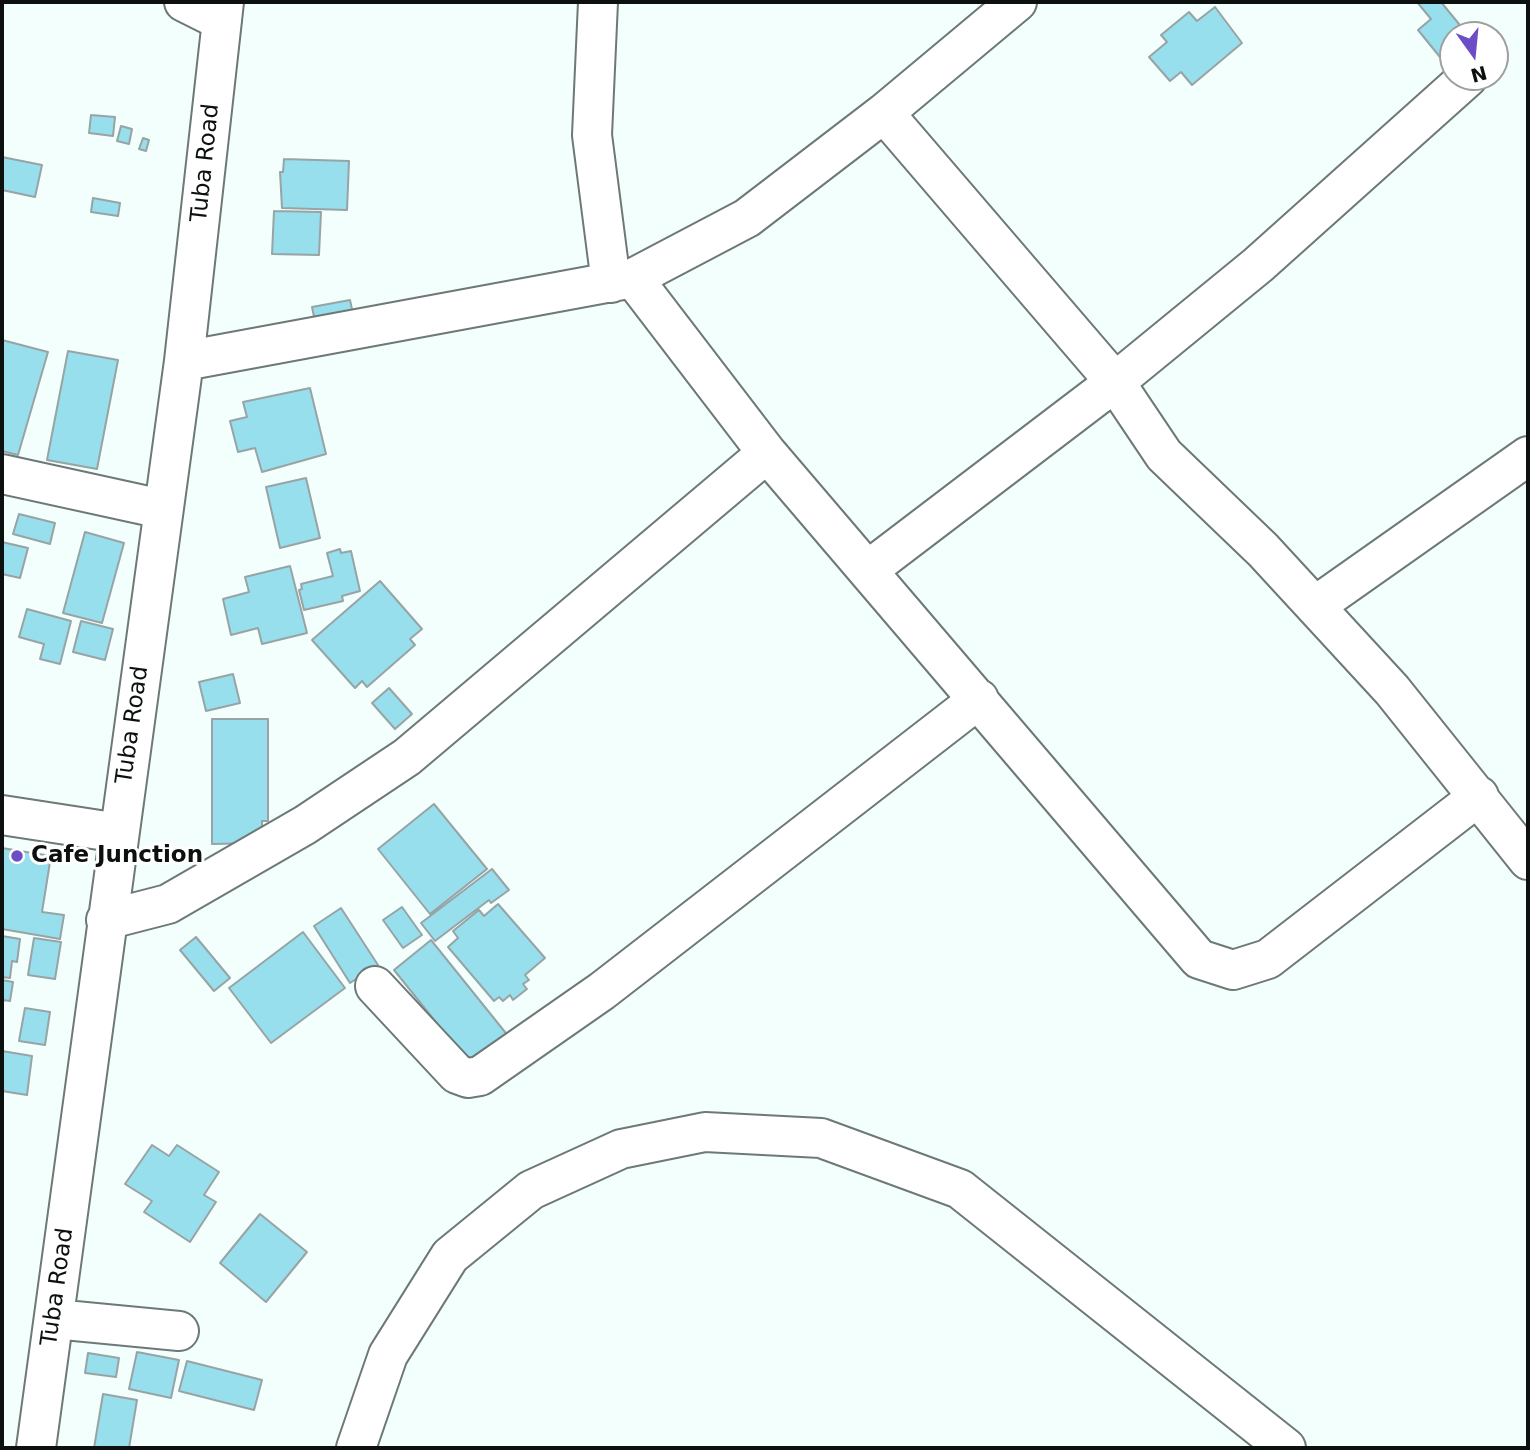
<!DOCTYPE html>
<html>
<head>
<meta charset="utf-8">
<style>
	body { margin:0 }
	#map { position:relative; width:1530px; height:1450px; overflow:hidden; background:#f2fffd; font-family:"DejaVu Sans",sans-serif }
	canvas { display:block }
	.frame { position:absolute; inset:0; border:4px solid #0c100f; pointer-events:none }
	.north { position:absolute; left:1439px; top:21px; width:70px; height:70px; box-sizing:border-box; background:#fff; border:2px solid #9e9f9f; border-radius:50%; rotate:165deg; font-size:19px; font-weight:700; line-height:28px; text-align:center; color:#0c100f }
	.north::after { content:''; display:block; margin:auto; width:24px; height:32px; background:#6b4dc6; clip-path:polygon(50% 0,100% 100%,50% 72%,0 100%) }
</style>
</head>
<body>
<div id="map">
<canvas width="1530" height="1450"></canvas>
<div class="frame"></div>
<div class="north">N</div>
</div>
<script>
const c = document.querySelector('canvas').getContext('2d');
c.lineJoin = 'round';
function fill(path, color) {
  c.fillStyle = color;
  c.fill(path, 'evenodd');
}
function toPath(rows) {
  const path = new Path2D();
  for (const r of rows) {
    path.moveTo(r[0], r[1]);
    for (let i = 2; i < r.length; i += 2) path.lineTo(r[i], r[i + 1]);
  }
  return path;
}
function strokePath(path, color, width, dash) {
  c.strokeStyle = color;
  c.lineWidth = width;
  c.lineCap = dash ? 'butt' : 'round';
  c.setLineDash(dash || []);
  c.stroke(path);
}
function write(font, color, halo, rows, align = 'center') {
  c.font = font + ' "DejaVu Sans",sans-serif';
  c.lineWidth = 6;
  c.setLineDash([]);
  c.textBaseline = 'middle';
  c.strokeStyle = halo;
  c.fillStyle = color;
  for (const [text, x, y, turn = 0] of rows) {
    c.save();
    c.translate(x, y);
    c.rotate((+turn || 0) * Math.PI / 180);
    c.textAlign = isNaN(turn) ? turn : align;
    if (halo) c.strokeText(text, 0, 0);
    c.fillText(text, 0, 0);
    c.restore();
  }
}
const building = toPath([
	[1417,2,1441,2,1468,35,1453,35,1453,55,1444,62,1418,30,1431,19,1417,2],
	[1215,7,1242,43,1192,85,1181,72,1170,81,1149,57,1167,42,1161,35,1189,12,1197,21,1215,7],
	[91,115,115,117,113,136,89,133,91,115],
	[121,126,132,129,129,144,117,141,121,126],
	[143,138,149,140,146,151,139,149,143,138],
	[2,157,42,165,35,197,2,190,2,157],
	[284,159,349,161,347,210,282,208,280,172,283,172,284,159],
	[93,198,120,203,118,216,91,212,93,198],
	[274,211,321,212,319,255,272,254,274,211],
	[350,300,355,323,317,331,312,307,350,300],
	[2,340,48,352,18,455,2,451,2,340],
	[68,351,118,360,97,469,47,460,68,351],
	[310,388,326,454,262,472,255,448,238,452,230,421,247,417,243,402,310,388],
	[306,478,320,538,280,548,266,487,306,478],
	[19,514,55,523,50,544,13,534,19,514],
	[85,532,124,543,102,623,63,613,85,532],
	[2,542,28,548,20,578,2,574,2,542],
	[340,549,341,553,351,551,360,591,342,596,343,601,304,610,299,590,302,589,301,584,333,576,327,553,340,549],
	[290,566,307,633,262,644,258,628,231,635,223,599,249,592,245,577,290,566],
	[380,581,422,629,410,639,415,645,367,687,362,681,355,688,312,640,380,581],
	[27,609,71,621,60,664,40,659,44,644,19,637,27,609],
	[81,621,113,629,105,660,73,652,81,621],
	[233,674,240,703,206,711,199,682,233,674],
	[389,688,412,714,395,729,372,703,389,688],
	[212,719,268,719,268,821,262,821,262,843,212,844,212,719],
	[434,804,487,869,430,914,378,849,434,804],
	[2,848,51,856,42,912,64,915,60,939,2,929,2,848],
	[492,869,509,890,491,903,489,900,435,941,421,923,492,869],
	[498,904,545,958,525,975,529,980,523,984,527,989,513,1000,510,995,503,1001,499,997,494,1001,448,947,458,938,453,931,479,910,484,916,498,904],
	[402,907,422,935,403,948,383,920,402,907],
	[341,908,378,965,350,983,314,926,341,908],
	[303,932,345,988,271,1043,229,988,303,932],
	[2,936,20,939,17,962,12,961,10,978,2,977,2,936],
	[196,937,230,978,214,991,180,950,196,937],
	[34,938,61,942,55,979,28,975,34,938],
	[431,940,509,1037,472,1067,394,970,431,940],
	[2,980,13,982,10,1001,2,1000,2,980],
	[25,1008,50,1012,45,1045,19,1041,25,1008],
	[2,1051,32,1056,27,1095,2,1091,2,1051],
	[152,1145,169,1156,177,1145,219,1172,204,1195,216,1202,190,1242,144,1212,152,1201,125,1184,152,1145],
	[260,1214,307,1252,266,1302,220,1263,260,1214],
	[137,1352,179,1360,171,1398,129,1389,137,1352],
	[88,1353,119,1358,116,1377,85,1373,88,1353],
	[187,1361,262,1380,254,1410,179,1391,187,1361],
	[103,1394,137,1400,129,1448,94,1448,103,1394]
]);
const minor = toPath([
	[184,2,222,21],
	[598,2,592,135,611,283],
	[884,113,1115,382,1164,455,1263,550,1392,690,1528,860],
	[633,278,767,453,1199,959,1233,970,1268,959,1479,796],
	[184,361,633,278,747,218,884,113,1017,2],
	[2,474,162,509],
	[868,570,1115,382,1258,265,1468,77],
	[1315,606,1528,456],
	[2,815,119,833],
	[106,920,168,904,305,825,407,757,767,453],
	[375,986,457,1074,468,1078,480,1076,602,991,979,699],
	[54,1319,179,1331],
	[36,1448,184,361,224,2],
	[356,1448,388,1355,450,1256,531,1190,621,1149,705,1132,821,1138,960,1189,1286,1448]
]);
const markers = [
	[17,856,7,"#6b4dc6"]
];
const streetNames = [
	["Tuba Road",206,163,-84],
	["Tuba Road",133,725,-82],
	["Tuba Road",58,1287,-82]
];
const poiNames = [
	["Cafe Junction",31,856]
];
fill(building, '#97dfec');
strokePath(building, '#98a3a5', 2);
strokePath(minor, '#6d7877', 42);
strokePath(minor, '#fff', 38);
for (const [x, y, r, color] of markers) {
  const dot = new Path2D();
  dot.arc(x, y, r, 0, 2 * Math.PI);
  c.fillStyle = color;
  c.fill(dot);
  strokePath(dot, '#fff', 2.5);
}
write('23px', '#0c100f', '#fff', streetNames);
write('bold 23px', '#0c100f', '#fff', poiNames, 'left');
</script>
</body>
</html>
